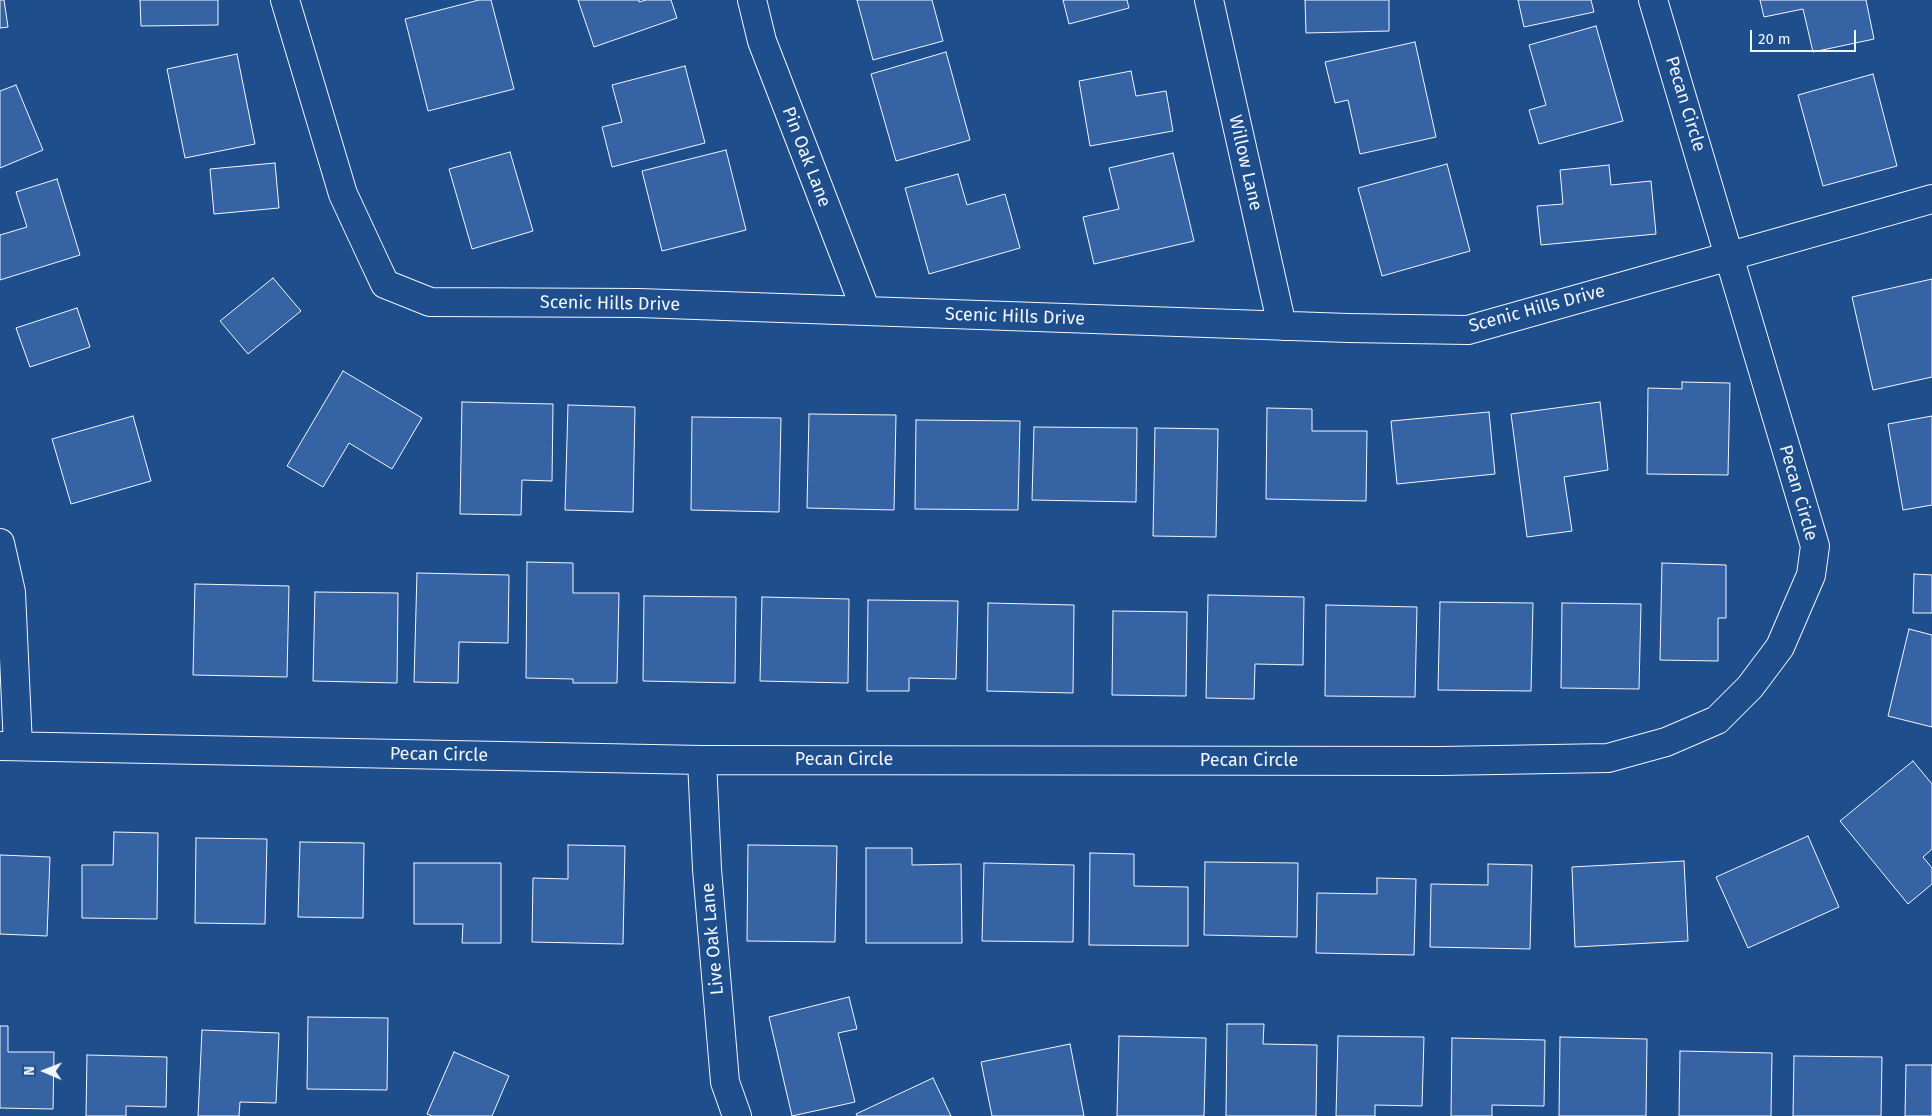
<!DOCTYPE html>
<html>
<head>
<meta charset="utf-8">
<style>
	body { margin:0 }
	#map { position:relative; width:1932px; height:1116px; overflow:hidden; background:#1f4e8c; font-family:"Fira Sans",sans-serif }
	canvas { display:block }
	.north { position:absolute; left:20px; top:1046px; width:50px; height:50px; -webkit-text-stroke:4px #1f4e8c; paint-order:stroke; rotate:271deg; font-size:14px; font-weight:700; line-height:20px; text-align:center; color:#f2f6ff }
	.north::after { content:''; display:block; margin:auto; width:18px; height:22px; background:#f2f6ff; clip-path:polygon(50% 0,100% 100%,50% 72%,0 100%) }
	.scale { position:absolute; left:1750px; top:30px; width:106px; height:22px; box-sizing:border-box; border:2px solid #f2f6ff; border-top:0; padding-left:6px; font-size:15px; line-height:18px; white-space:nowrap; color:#f2f6ff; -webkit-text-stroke:4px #1f4e8c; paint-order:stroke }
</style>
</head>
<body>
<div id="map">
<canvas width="1932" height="1116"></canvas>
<div class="north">N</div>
<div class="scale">20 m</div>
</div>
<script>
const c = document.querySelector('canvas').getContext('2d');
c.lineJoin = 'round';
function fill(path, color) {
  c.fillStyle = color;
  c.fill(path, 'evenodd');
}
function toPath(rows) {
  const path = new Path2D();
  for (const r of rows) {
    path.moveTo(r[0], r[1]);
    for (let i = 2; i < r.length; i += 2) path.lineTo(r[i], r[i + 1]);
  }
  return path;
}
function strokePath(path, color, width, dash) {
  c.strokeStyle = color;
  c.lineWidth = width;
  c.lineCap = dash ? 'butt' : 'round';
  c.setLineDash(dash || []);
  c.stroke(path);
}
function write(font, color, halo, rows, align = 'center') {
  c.font = font + ' "Fira Sans",sans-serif';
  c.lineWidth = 4;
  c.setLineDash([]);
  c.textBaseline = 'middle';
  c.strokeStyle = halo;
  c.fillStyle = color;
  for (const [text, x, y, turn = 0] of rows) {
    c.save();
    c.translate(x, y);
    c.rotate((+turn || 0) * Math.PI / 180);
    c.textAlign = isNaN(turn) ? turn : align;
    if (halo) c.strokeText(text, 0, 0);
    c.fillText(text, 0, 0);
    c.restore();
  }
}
const building = toPath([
	[0,0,4,0,8,27,0,28,0,0],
	[140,0,218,0,218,25,141,26,140,0],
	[479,0,491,0,514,89,428,111,405,19,479,0],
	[578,0,639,0,639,2,646,0,671,0,677,18,594,47,578,0],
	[857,0,932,0,943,41,873,60,857,0],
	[1063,0,1127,0,1129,8,1069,24,1063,0],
	[1305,0,1389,0,1389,31,1306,33,1305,0],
	[1518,0,1591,0,1594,12,1524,27,1518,0],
	[1760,0,1866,0,1874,39,1813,52,1803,9,1764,17,1760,0],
	[1596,26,1623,121,1539,144,1529,110,1546,105,1529,45,1596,26],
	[1415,42,1436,137,1360,154,1348,100,1335,103,1325,62,1415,42],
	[946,52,970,140,896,161,871,74,946,52],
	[237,54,255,144,185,158,167,69,237,54],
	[685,66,705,143,612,167,602,127,622,122,612,85,685,66],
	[1131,71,1136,96,1166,91,1173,131,1090,146,1079,81,1131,71],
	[1873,74,1897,166,1823,186,1798,95,1873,74],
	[16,85,43,150,0,168,0,91,16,85],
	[726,150,746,230,662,251,642,171,726,150],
	[510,152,533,231,472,249,449,169,510,152],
	[1173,153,1194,241,1094,264,1083,217,1119,209,1109,168,1173,153],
	[275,163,279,208,214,214,210,169,275,163],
	[1447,164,1470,251,1382,276,1358,188,1447,164],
	[1609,165,1611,185,1651,181,1656,234,1541,245,1537,206,1563,204,1560,170,1609,165],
	[958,174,967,205,1005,194,1020,248,929,274,905,188,958,174],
	[57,179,80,255,0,280,0,235,27,227,16,192,57,179],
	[273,278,301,311,248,354,220,321,273,278],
	[1932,279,1932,377,1873,390,1852,297,1932,279],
	[77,308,90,347,30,367,16,328,77,308],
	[343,371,422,418,392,469,349,443,323,487,287,466,343,371],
	[1682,382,1730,383,1728,475,1647,474,1648,388,1682,389,1682,382],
	[462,402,553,404,552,481,522,480,521,515,460,514,462,402],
	[1600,402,1608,470,1564,477,1572,531,1527,537,1511,414,1600,402],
	[568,405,635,407,633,512,565,510,568,405],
	[1267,408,1312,409,1312,431,1367,431,1366,501,1266,499,1267,408],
	[1489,412,1495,474,1397,484,1391,421,1489,412],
	[809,414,896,415,894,510,807,508,809,414],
	[133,416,151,481,71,504,52,439,133,416],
	[1932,416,1932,505,1903,510,1888,424,1932,416],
	[692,417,781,418,779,512,691,510,692,417],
	[916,420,1020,421,1018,510,915,509,916,420],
	[1034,427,1137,428,1136,502,1032,500,1034,427],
	[1155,428,1218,429,1216,537,1153,536,1155,428],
	[527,562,573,563,573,593,619,593,617,683,573,683,573,679,526,678,527,562],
	[1662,563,1726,565,1726,618,1718,618,1718,661,1660,660,1662,563],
	[417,573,509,575,508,643,459,642,458,683,414,682,417,573],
	[1914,574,1932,575,1932,613,1913,613,1914,574],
	[195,584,289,586,287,677,193,675,195,584],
	[315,592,398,593,397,683,313,681,315,592],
	[1208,595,1304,597,1303,665,1255,664,1254,699,1206,698,1208,595],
	[644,596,736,597,735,683,643,681,644,596],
	[762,597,849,599,848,683,760,681,762,597],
	[868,600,958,601,956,679,909,678,909,691,867,691,868,600],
	[1440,602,1533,603,1531,691,1438,690,1440,602],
	[988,603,1074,605,1073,693,987,691,988,603],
	[1562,603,1641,604,1639,689,1561,688,1562,603],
	[1326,605,1417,607,1415,697,1325,696,1326,605],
	[1113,611,1187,612,1186,696,1112,695,1113,611],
	[1909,629,1932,635,1932,727,1888,716,1909,629],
	[1913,761,1932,784,1932,849,1923,857,1932,868,1932,884,1908,904,1840,821,1913,761],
	[114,832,158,833,157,919,82,918,82,865,113,865,114,832],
	[1808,836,1839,907,1748,948,1716,877,1808,836],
	[196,838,267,839,265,924,195,923,196,838],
	[300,842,364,843,363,918,298,917,300,842],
	[568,845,625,846,623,944,532,942,533,878,568,879,568,845],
	[748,845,837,846,835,942,747,941,748,845],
	[866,848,912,848,912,865,961,864,962,943,866,943,866,848],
	[1090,853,1134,854,1134,886,1188,887,1188,946,1089,945,1090,853],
	[0,855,50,857,47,936,0,934,0,855],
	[1684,861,1688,941,1575,947,1572,867,1684,861],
	[1205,862,1298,863,1297,937,1204,935,1205,862],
	[414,863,501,863,501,943,462,943,463,924,414,924,414,863],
	[984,863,1074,865,1073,942,982,941,984,863],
	[1488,864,1532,865,1530,949,1430,947,1431,884,1488,885,1488,864],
	[1377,878,1416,879,1414,955,1316,953,1317,893,1377,894,1377,878],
	[849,997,857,1029,838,1033,855,1102,792,1116,769,1017,849,997],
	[308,1017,388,1018,387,1090,307,1089,308,1017],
	[1227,1024,1264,1024,1263,1044,1317,1045,1316,1116,1226,1116,1227,1024],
	[0,1026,8,1026,8,1052,54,1052,53,1109,0,1108,0,1026],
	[202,1030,279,1033,276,1103,240,1102,239,1116,198,1116,202,1030],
	[1119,1036,1206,1038,1204,1116,1117,1116,1119,1036],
	[1338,1036,1424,1037,1422,1106,1375,1105,1375,1116,1336,1116,1338,1036],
	[1560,1037,1647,1039,1646,1116,1559,1116,1560,1037],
	[1452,1038,1545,1040,1544,1106,1492,1105,1492,1116,1451,1116,1452,1038],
	[1070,1044,1084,1116,992,1116,981,1062,1070,1044],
	[1680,1051,1772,1053,1771,1116,1679,1116,1680,1051],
	[454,1052,509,1076,492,1116,432,1116,427,1114,454,1052],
	[87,1055,167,1057,166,1107,126,1106,126,1116,86,1116,87,1055],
	[1794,1056,1882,1057,1881,1116,1793,1116,1794,1056],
	[1906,1065,1932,1065,1932,1116,1905,1116,1906,1065],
	[933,1078,951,1116,857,1116,856,1114,933,1078]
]);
const minor = toPath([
	[285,0,343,194,376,265,385,284,430,302,639,303,1348,328,1468,330,1932,199],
	[752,0,762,41,866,311],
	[1209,0,1282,326],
	[0,543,11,592,18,746],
	[0,746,702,760,1441,761,1608,758,1666,742,1717,720,1750,687,1780,647,1811,575,1815,546,1653,0],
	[702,760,707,869,725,1082,737,1116]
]);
const streetNames = [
	["Pecan Circle",1685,104,73],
	["Pin Oak Lane",806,157,69],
	["Willow Lane",1245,163,77],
	["Scenic Hills Drive",610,304,1],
	["Scenic Hills Drive",1537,309,-15],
	["Scenic Hills Drive",1015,317,2],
	["Pecan Circle",1798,493,74],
	["Pecan Circle",439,755,1],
	["Pecan Circle",844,760],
	["Pecan Circle",1249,761],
	["Live Oak Lane",713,939,-95]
];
fill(building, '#3563a3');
strokePath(building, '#f2f6ff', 1);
strokePath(minor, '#f2f6ff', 30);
strokePath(minor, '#1f4e8c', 28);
write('18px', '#f2f6ff', '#1f4e8c', streetNames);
</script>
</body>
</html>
